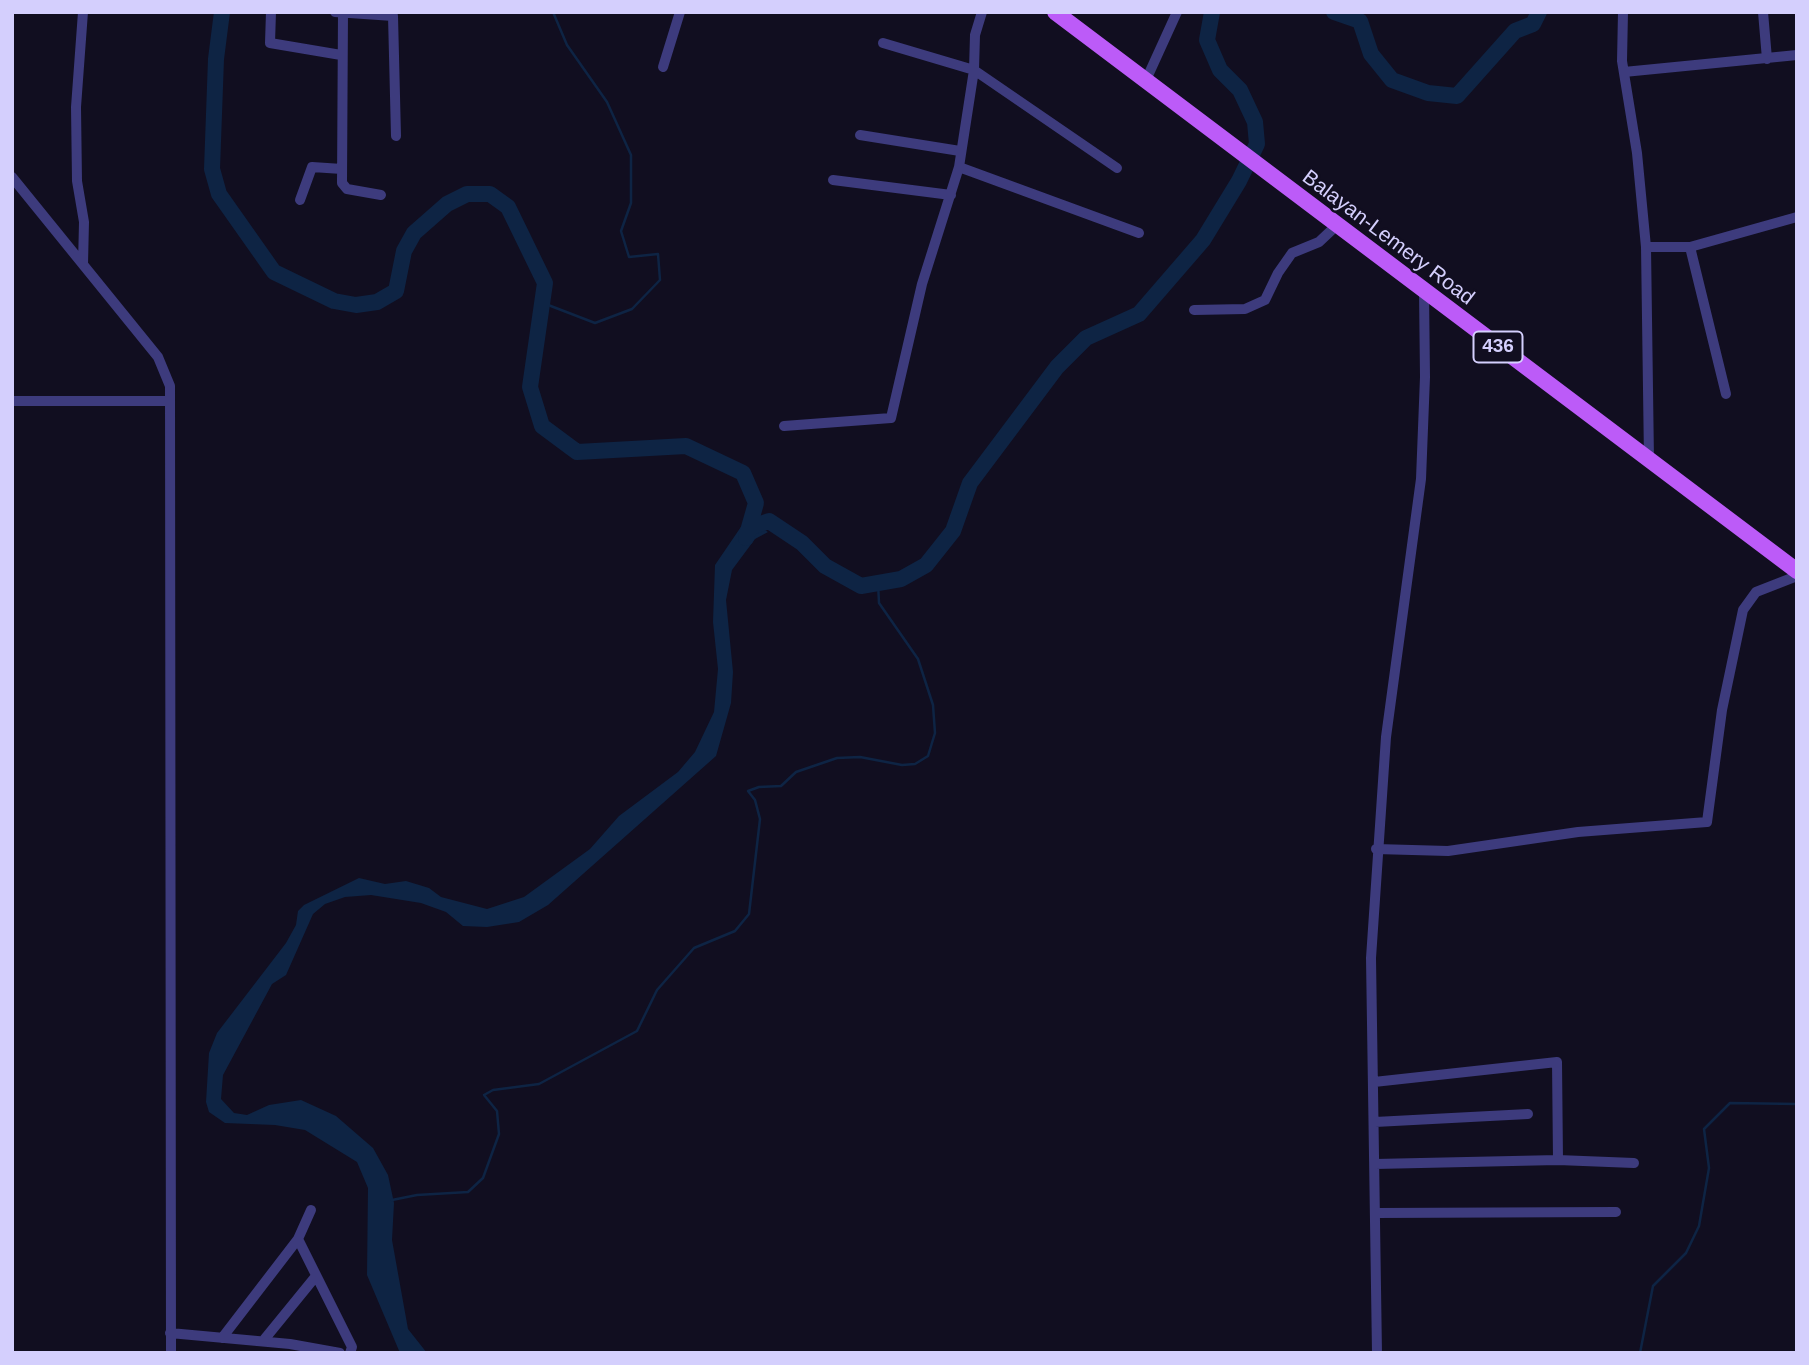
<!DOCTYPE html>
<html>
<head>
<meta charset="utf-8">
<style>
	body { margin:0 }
	#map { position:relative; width:1809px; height:1365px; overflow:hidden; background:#110e20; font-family:Helvetica,sans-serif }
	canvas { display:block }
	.frame { position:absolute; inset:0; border:14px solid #d4cffd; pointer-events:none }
</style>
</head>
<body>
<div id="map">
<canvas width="1809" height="1365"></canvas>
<div class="frame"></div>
</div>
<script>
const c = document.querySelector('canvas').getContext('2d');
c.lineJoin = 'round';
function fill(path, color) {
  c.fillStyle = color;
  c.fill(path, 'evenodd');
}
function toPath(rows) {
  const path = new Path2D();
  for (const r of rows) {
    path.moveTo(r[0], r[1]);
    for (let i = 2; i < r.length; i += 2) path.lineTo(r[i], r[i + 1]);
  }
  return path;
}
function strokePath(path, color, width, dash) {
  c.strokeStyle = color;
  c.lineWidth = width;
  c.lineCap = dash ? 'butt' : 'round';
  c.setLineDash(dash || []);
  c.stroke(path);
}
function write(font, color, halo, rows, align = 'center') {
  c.font = font + ' Helvetica,sans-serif';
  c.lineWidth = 5;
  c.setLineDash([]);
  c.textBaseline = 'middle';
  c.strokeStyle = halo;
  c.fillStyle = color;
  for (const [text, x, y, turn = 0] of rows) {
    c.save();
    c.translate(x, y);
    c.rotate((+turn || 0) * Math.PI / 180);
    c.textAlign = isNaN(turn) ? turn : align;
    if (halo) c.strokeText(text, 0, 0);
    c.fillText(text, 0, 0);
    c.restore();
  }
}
const water = toPath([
	[747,518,768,532,755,539,732,570,726,600,733,672,731,703,716,756,548,905,519,922,487,927,463,926,446,912,421,903,371,895,345,897,325,904,313,914,286,975,272,984,223,1075,221,1099,234,1113,247,1115,269,1105,301,1100,336,1116,373,1148,388,1175,394,1203,392,1240,408,1329,427,1353,400,1353,367,1275,368,1188,357,1162,305,1130,275,1125,225,1123,209,1112,206,1102,209,1053,217,1033,286,943,296,925,298,911,304,905,359,878,385,884,406,881,429,888,441,897,487,909,524,897,590,849,619,816,678,772,695,752,714,712,718,669,713,622,715,565]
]);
const stream = toPath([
	[543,303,595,323,632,309,660,280,658,254,629,257,621,231,631,203,631,155,607,102,567,45,553,12],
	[392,1200,417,1195,468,1192,483,1178,499,1134,497,1111,484,1095,493,1090,539,1084,637,1031,657,990,694,948,735,931,749,914,760,819,755,800,748,791,759,787,781,786,796,772,837,758,860,757,902,765,915,764,928,756,935,733,933,705,918,659,879,603,878,583],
	[1640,1353,1653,1286,1686,1253,1699,1226,1709,1168,1704,1129,1730,1103,1797,1104]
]);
const river = toPath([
	[222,12,216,59,212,169,219,194,274,272,334,301,356,305,377,302,396,291,404,251,414,233,447,204,467,194,490,194,508,207,545,283,530,387,542,426,577,452,686,446,743,473,756,503,746,538],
	[1334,12,1360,21,1371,54,1392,80,1428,93,1457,96,1515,31,1533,24,1539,12],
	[749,528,769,521,802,543,825,566,861,586,901,579,926,565,953,531,970,483,1057,367,1086,338,1139,314,1203,240,1239,181,1257,144,1255,122,1240,90,1220,70,1207,40,1212,12]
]);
const street = toPath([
	[271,12,270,43,341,55],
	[335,12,393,16,396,136],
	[343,12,342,183,347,189,381,195],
	[1623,12,1622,61,1637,153,1646,247,1649,460],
	[1763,12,1767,59],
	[883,43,974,70,1117,168],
	[663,67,680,12],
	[1624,72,1797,55],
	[1146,80,1177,12],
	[860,135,960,151],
	[959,167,1139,233],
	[12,177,158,357,170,386,171,1353],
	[833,180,951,195],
	[300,200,312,167,342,169],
	[1646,247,1690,247,1797,217],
	[1690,247,1726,394],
	[83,264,84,222,77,181,76,107,83,12],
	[1194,310,1245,309,1265,300,1278,273,1292,253,1319,242,1337,225],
	[12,401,170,401],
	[784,426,891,418,922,284,959,167,974,70,975,35,982,12],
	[1376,849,1448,851,1578,832,1707,822,1722,710,1743,610,1756,592,1797,576],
	[1374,1082,1557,1062,1558,1160],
	[1375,1122,1528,1114],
	[1375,1164,1558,1160,1634,1163],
	[1376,1213,1616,1212],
	[298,1239,311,1210],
	[170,1333,290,1344,340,1353],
	[222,1338,298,1239,352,1347,350,1353],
	[263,1341,316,1276],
	[1377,1353,1371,958,1386,737,1421,479,1425,377,1424,291]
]);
const primary = toPath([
	[1055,12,1797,571]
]);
const shields = [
	[1498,347,49]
];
const shieldNames = [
	["436",1498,347]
];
const streetNames = [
	["Balayan-Lemery Road",1388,238,37]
];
fill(water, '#0e2444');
strokePath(stream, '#0e2444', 2.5);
strokePath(river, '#0e2444', 16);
strokePath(street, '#3d3b7d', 10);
strokePath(primary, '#bc5bf8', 16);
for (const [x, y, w] of shields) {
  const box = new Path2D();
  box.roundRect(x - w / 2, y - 15.5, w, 31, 5);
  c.fillStyle = '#110e20';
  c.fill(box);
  strokePath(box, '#d4cffd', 2);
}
write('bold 19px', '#d4cffd', null, shieldNames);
write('21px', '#d4cffd', '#110e20', streetNames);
</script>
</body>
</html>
